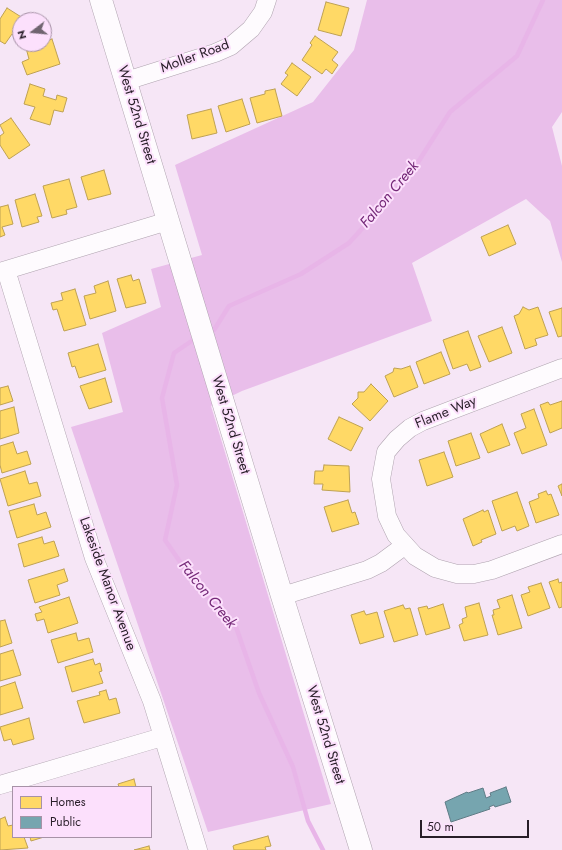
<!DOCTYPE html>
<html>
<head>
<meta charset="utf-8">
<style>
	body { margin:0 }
	#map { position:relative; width:562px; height:850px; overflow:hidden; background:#f6e6f6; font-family:Jost,sans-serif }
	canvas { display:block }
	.legend { position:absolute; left:12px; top:786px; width:140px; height:52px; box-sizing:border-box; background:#fce0fc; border:1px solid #a792a7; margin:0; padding:5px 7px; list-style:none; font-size:12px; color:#281e28 }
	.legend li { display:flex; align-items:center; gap:8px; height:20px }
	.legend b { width:20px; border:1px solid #a792a7 }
	.north { position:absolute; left:12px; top:12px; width:40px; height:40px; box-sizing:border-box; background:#fce0fc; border:1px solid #a792a7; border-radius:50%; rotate:254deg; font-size:11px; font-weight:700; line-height:16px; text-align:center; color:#281e28 }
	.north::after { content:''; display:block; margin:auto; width:14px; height:18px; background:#706470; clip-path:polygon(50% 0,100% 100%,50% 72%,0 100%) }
	.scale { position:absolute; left:420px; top:820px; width:109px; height:18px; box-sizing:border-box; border:2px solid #281e28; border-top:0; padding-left:5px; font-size:12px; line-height:14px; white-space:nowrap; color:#281e28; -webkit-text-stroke:3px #fce0fc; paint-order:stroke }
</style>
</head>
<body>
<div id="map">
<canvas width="562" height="850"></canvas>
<ul class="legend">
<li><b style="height:11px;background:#ffd966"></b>Homes</li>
<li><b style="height:11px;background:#76a5af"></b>Public</li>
</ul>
<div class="north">N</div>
<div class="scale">50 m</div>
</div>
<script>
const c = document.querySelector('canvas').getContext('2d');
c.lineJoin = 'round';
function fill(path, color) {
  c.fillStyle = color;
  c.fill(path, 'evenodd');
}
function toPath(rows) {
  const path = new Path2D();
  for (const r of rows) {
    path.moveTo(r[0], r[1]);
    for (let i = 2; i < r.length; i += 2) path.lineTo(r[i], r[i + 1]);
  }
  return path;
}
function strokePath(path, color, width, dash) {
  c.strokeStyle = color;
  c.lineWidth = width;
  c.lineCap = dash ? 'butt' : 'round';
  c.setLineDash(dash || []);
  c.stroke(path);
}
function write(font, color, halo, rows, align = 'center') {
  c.font = font + ' Jost,sans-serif';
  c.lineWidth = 4;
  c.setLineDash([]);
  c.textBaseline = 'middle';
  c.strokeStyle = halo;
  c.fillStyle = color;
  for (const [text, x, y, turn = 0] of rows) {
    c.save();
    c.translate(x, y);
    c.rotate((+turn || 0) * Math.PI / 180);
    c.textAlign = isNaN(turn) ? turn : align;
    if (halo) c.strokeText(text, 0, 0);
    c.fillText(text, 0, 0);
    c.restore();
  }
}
const forest = toPath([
	[367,0,562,0,562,112,552,127,562,166,562,262,550,221,526,199,412,263,432,321,242,391,211,406,331,804,208,832,71,427,123,412,102,333,161,307,151,269,202,255,175,165,313,102,354,50]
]);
const homes = toPath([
	[326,2,349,8,341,36,318,30,326,2],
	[7,8,26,20,20,20,20,39,12,34,5,44,0,41,0,19,7,8],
	[315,36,338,52,332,60,338,65,332,74,326,69,322,74,302,60,312,45,310,43,315,36],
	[52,39,60,64,27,75,22,62,29,59,26,48,38,44,44,44,44,42,52,39],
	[292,63,311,77,297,96,281,84,288,75,285,73,292,63],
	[30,84,45,89,43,96,56,100,57,95,67,98,63,112,54,110,50,125,30,119,35,107,24,104,30,84],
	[275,89,282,116,257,123,250,98,265,94,265,91,275,89],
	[242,99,250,124,226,132,218,106,242,99],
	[211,109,217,133,192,139,187,115,211,109],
	[11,118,30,145,9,159,0,145,0,136,4,133,0,125,11,118],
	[104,170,111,194,88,200,81,177,104,170],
	[69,179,77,207,66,210,67,214,52,218,43,186,69,179],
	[35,194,42,216,37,217,39,222,22,227,15,200,35,194],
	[8,205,13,224,2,227,5,235,0,237,0,207,8,205],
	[508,225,516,244,489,256,481,237,508,225],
	[131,275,133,281,139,279,146,303,126,308,117,279,131,275],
	[108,281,116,311,90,319,84,296,96,293,94,286,108,281],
	[75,289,86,325,64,331,57,309,53,310,51,303,63,300,61,293,75,289],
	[523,307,529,310,538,307,548,335,535,339,537,345,525,349,514,316,519,314,523,307],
	[562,308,562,336,558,337,549,312,562,308],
	[502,327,512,353,489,362,478,336,502,327],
	[468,331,481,367,470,371,467,364,453,369,443,340,468,331],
	[98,344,106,370,79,378,75,366,72,367,68,353,98,344],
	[441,352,450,374,424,384,416,362,441,352],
	[410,366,418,387,394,397,385,376,393,372,394,368,401,369,410,366],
	[105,378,112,402,89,409,80,386,105,378],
	[371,384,388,401,370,421,352,404,358,398,358,392,364,392,371,384],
	[8,386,13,401,0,405,0,388,8,386],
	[562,401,562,428,550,433,540,405,548,402,550,405,562,401],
	[14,407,19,433,0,439,0,411,14,407],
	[534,409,547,445,522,454,514,433,526,428,521,414,534,409],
	[339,417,363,428,351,451,328,439,339,417],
	[502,424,510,445,488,453,480,434,502,424],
	[471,433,480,458,456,466,448,441,471,433],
	[13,442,17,454,27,451,31,464,2,473,0,465,0,446,13,442],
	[444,452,453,477,427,486,419,460,444,452],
	[324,465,349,466,350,492,322,490,323,484,314,484,315,471,323,471,324,465],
	[25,471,29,484,37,482,41,496,8,506,0,479,25,471],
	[562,484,562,496,558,486,562,484],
	[546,491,548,495,551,494,559,515,536,523,529,502,539,498,538,494,546,491],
	[517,492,529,526,517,531,515,526,502,531,492,501,517,492],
	[348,500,352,513,355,512,359,524,332,532,324,507,348,500],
	[34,504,37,515,46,512,51,527,17,538,9,511,34,504],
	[483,510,484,512,488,510,496,534,481,540,482,542,473,546,463,519,483,510],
	[42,537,44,544,54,541,59,556,24,567,18,544,42,537],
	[64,569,68,581,57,585,60,595,35,603,28,580,64,569],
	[558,579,559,583,562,582,562,607,559,608,549,582,558,579],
	[541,583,550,608,528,616,521,595,530,592,528,587,541,583],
	[512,595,522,628,498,635,492,615,494,615,493,610,500,608,497,600,512,595],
	[69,597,78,623,48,633,44,619,37,621,35,614,42,612,39,607,69,597],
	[479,603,488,635,464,641,459,625,463,623,462,619,467,617,465,607,479,603],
	[443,604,450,628,426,635,418,608,427,606,428,609,443,604],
	[403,605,405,609,410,608,418,635,394,642,384,611,403,605],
	[364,611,366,615,377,612,384,637,360,644,351,615,364,611],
	[5,620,12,643,0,647,0,621,5,620],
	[76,633,78,641,89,638,93,652,58,663,51,640,76,633],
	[13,650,21,675,0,681,0,654,13,650],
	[93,659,95,665,100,663,102,671,99,672,103,683,72,692,65,667,93,659],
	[15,682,23,708,0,715,0,687,15,682],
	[106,690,109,700,116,698,120,713,84,723,77,701,100,695,99,692,106,690],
	[29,718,34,739,13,745,11,739,4,741,0,727,29,718],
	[134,779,136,787,119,787,118,784,134,779],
	[5,817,8,826,13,825,13,837,24,837,28,848,0,850,0,819,5,817],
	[268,836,271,846,265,847,266,850,234,850,233,846,235,845,268,836],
	[30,837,44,837,31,841,30,837],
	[149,846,150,850,134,850,149,846]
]);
const public = toPath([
	[506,787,511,802,495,807,494,805,489,807,490,809,451,822,445,802,467,792,468,793,483,788,486,798,491,796,490,793,506,787]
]);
const stream = toPath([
	[214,330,229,306,301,274,349,243,408,178,450,112,517,56,543,0],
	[193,340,174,353,162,398,177,485,165,540,194,582,236,627,259,693,293,767,308,821,323,850]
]);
const street = toPath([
	[126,81,215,53,231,46,251,29,263,12,267,0],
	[6,270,94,558,152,701,198,850],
	[0,272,168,221],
	[562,368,423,421,410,428,397,439,386,452,381,479,387,516,396,535,415,556,435,568,457,574,474,574,492,570,562,544],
	[282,596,367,570,381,563,404,546],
	[0,785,162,737]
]);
const secondary = toPath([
	[101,0,282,596,361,850]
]);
const streetNames = [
	["Moller Road",195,57,-20],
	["West 52nd Street",136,115,73],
	["Flame Way",446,413,-22],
	["West 52nd Street",230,425,73],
	["Lakeside Manor Avenue",107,584,70],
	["West 52nd Street",325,735,73]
];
const waterNames = [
	["Falcon Creek",390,195,-50],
	["Falcon Creek",207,595,51]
];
fill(forest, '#e9beea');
fill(homes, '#ffd966');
strokePath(homes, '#bea153', 1);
fill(public, '#76a5af');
strokePath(public, '#5f7c86', 1);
strokePath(stream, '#e8b5e8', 4.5);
strokePath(street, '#afa3af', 19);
strokePath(secondary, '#afa3af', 23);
strokePath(street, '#fefbfe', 18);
strokePath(secondary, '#fefbfe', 22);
write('14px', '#281e28', '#fce0fc', streetNames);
write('italic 15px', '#752978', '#fce0fc', waterNames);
</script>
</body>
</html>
